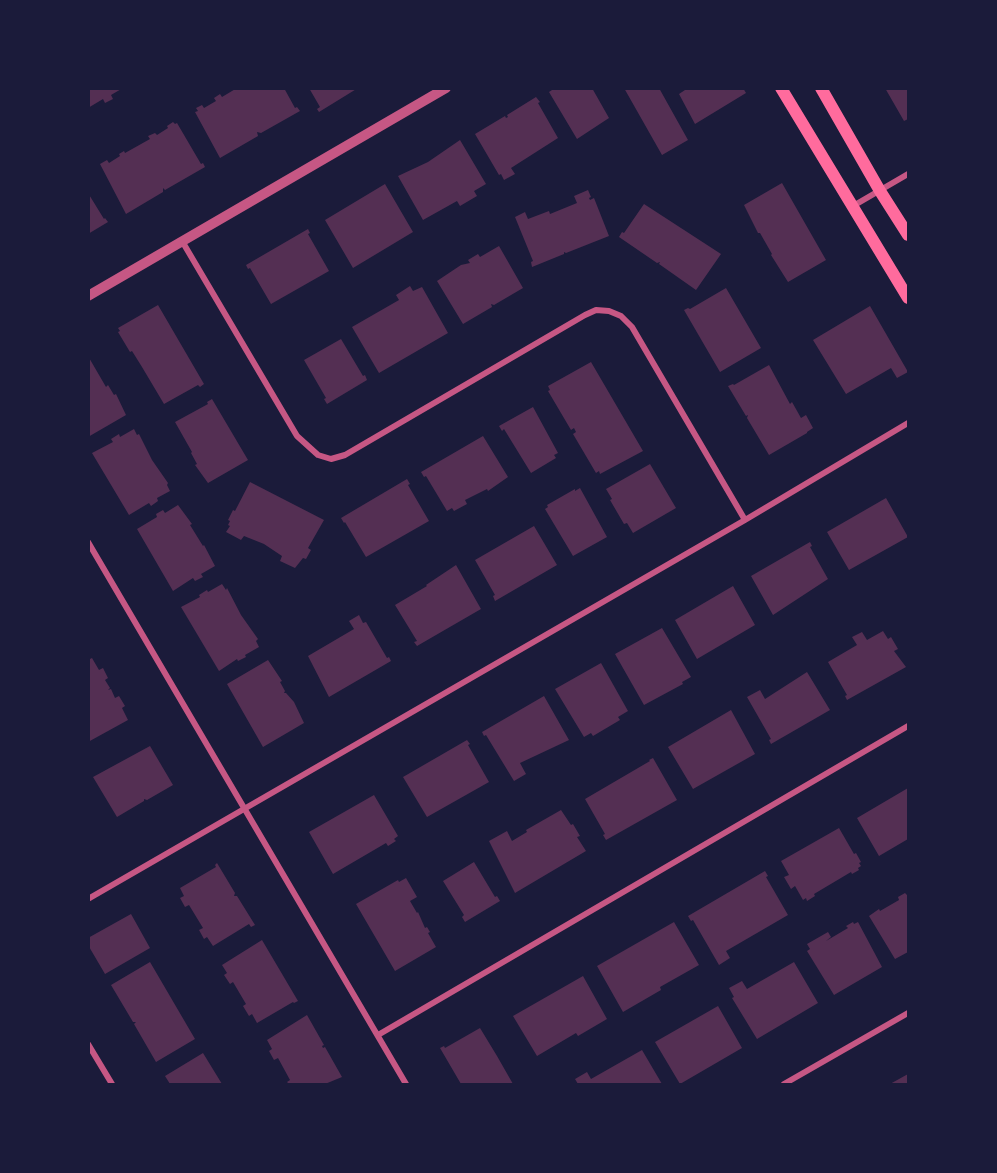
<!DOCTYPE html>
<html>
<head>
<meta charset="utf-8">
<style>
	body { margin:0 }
	#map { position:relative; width:997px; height:1173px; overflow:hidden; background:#1b1b3a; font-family:"Noto Sans",sans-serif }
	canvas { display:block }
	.frame { position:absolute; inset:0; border:90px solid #1b1b3a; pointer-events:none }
</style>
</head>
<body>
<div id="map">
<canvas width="997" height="1173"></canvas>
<div class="frame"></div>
</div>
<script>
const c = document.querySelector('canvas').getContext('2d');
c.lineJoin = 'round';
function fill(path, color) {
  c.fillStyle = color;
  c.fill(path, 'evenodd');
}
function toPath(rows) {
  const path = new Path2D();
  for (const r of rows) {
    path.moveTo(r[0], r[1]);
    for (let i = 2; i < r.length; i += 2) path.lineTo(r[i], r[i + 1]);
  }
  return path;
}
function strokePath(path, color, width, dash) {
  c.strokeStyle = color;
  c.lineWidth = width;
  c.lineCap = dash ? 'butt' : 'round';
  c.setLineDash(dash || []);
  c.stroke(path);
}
const building = toPath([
	[88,88,123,88,111,95,113,99,105,103,103,99,88,108],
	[237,88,284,88,295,108,297,107,300,111,261,133,257,132,258,136,220,158,195,112,198,111,196,108,202,105,204,108,216,101,214,98,220,94,222,97],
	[309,88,358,88,319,112,317,109,320,107],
	[555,88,592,88,609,118,577,139,549,92],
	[624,88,659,88,688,140,662,155],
	[688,88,743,88,746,93,695,124,679,94],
	[885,88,908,88,908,119,904,121],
	[536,97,540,102,538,103,558,138,511,168,515,174,504,180,501,174,499,175,475,134,505,116,506,118,508,117,507,115],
	[173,122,175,124,177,123,201,164,203,163,205,167,165,190,163,188,163,192,126,214,100,164,107,160,109,163,120,156,119,154,124,151,125,153,150,139,148,136,155,133,157,135,168,128,167,126],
	[460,140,486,184,474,191,477,196,460,206,457,201,423,220,398,176,428,162],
	[782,183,826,260,788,282,771,255,772,254,760,233,758,233,744,205],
	[385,184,413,232,353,268,325,220],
	[588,190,591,197,589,198,590,200,594,198,609,236,566,253,564,252,564,254,532,267,531,262,533,261,515,217,525,212,528,219,549,211,550,214,577,203,574,196],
	[88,193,104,219,105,218,108,222,88,234],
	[644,204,721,254,696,290,659,264,660,262,657,263,619,237,622,232,624,233],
	[308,229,310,233,308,234,329,271,271,304,250,268,248,269,246,265],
	[499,246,523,288,494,305,491,304,492,307,463,324,437,281,461,265,470,263,468,260,478,254,480,257],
	[410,286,413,291,422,287,448,333,379,373,352,327,399,300,396,295],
	[726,288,761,348,720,372,684,310,688,308,690,309],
	[158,305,204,384,200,387,198,385,164,404,142,367,132,351,130,352,118,332,120,331,118,328],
	[870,306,908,372,897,378,891,368,846,394,813,340],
	[341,339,363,376,365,375,367,380,327,404,324,399,326,398,304,360],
	[88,356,106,387,108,385,114,395,116,394,126,415,88,437],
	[591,362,643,451,600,474,599,471,596,473,573,434,576,432,574,428,571,430,548,391,550,390,548,386],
	[769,365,790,404,792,402,801,418,806,415,813,428,807,432,807,433,769,455,747,418,748,415,746,416,728,386,733,384,734,385],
	[212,399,248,460,208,483,195,465,197,464,191,453,192,452,175,422,208,404,207,402],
	[533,407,558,453,554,455,556,458,531,473,504,429,502,431,499,426],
	[134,429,137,435,139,434,152,460,168,483,167,485,170,491,157,498,158,501,151,506,149,503,129,515,92,453,113,442,111,439,119,434,120,437],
	[483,436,508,477,488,491,487,489,465,500,467,504,454,511,452,508,447,511,426,476,424,477,421,472],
	[650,464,676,508,633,533,627,523,624,524,610,500,612,499,606,489],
	[407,479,410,484,408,485,429,521,366,557,345,522,344,523,341,518],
	[250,482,324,520,308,548,311,550,306,559,303,558,295,568,280,561,282,556,264,544,244,536,241,540,226,532,230,526,228,525,230,521,228,520,233,510,235,511],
	[580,488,607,537,573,556,545,509,548,507,547,505,575,489,575,491],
	[886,498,908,537,849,570,827,532],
	[178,505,192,524,190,525,203,546,204,545,215,566,201,574,203,577,195,581,193,578,173,591,137,529,157,517,156,514,163,510,165,513],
	[534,526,557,565,495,601,493,596,495,595,475,560],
	[810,542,812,546,810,547,828,579,773,615,751,576],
	[456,565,481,609,417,646,414,642,417,641,395,605,427,586,426,585],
	[222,584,226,590,227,588,241,615,258,639,256,641,259,647,245,655,246,657,238,661,237,659,219,671,181,607,200,597,199,595,207,590,208,592],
	[733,586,755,625,697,659,675,620],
	[359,615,363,623,366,622,387,658,389,657,391,661,329,697,308,656,354,629,349,621],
	[662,628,691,677,682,682,683,684,644,705,615,654],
	[883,631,888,639,891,637,898,649,894,651,906,667,847,700,845,696,847,695,828,662,857,645,852,637,862,632,867,640],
	[92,658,99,670,103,668,108,678,105,680,110,688,108,690,111,689,115,698,119,696,125,706,122,708,128,720,88,742,88,660],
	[268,660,282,681,280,682,285,691,284,693,286,693,294,702,304,723,263,747,227,684],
	[601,663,628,711,618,717,620,720,593,736,591,733,584,737,555,689],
	[807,672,830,710,771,744,769,740,771,739,747,697,760,690,765,699],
	[544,696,569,740,520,763,526,774,514,781,486,735,484,736,482,732],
	[731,710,755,754,693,789,668,747],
	[467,740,470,744,468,745,489,782,427,817,403,777],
	[150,746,173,785,147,800,144,799,144,801,117,817,93,777],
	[653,758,677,800,606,840,603,835,605,834,585,799,650,761,649,760],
	[908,788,908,839,879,856,857,818],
	[374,795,398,836,394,839,396,841,388,846,386,843,333,874,309,832],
	[561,810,571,825,573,824,580,836,577,837,586,851,515,893,489,841,507,831,512,841,527,832,526,830],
	[839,828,854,854,856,853,861,862,859,863,861,866,858,868,859,870,852,874,851,872,814,894,815,896,807,901,806,898,803,900,795,886,791,889,784,877,789,875,781,861],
	[474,862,495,897,497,896,500,901,465,922,462,917,464,915,443,881],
	[217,863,235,893,234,896,237,896,255,925,251,927,249,924,213,946,207,937,204,939,199,930,203,928,189,905,185,907,180,898,184,896,180,888,216,867,215,865],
	[765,871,768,876,766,877,788,915,726,951,730,958,719,965,693,920,691,921,688,916],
	[406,878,417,897,410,901,417,913,418,912,425,928,427,927,430,932,428,933,436,947,395,971,356,904,398,880,399,882],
	[905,893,908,896,908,952,895,959,869,916,879,909,880,911,899,900,898,897],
	[131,914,150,948,105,974,88,945,88,938],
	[674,922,699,965,660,987,661,990,623,1012,597,966],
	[853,922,854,924,858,922,882,967,834,995,807,951,810,949,807,944,828,932,831,937,826,941,848,928,846,926],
	[262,940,298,1001,294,1003,293,1002,257,1023,252,1014,249,1016,243,1006,246,1004,233,982,230,984,224,975,227,973,222,965],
	[150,962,195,1039,156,1062,134,1024,136,1022,133,1022,111,985],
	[794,962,818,1003,757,1039,732,998,734,997,729,988,742,981,747,989],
	[583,976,607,1019,578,1036,576,1033,537,1056,513,1016],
	[718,1006,742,1048,680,1084,655,1042],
	[307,1015,324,1045,322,1046,323,1048,325,1047,342,1077,325,1084,289,1084,287,1082,290,1080,278,1058,274,1060,269,1051,272,1049,267,1040],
	[480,1028,497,1056,513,1084,461,1084,440,1048,444,1046,445,1048],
	[642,1050,662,1084,578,1084,575,1079,587,1072,591,1079],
	[203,1053,222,1084,170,1084,165,1076],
	[908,1074,908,1084,890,1084]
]);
const minor = toPath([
	[853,206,908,174],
	[182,241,297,436,318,455,331,459,345,455,585,315,596,310,609,311,621,316,632,327,745,520],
	[88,542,406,1084],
	[88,899,745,520,908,423],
	[378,1035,908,726],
	[88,1044,112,1084],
	[784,1084,908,1013]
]);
const tertiary = toPath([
	[88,296,446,88]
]);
const secondary = toPath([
	[781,88,908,298],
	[821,88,880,191,908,235]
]);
fill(building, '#542f53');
strokePath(minor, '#c65784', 6);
strokePath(tertiary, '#c65784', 10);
strokePath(secondary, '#ff6b9d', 12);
</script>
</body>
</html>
